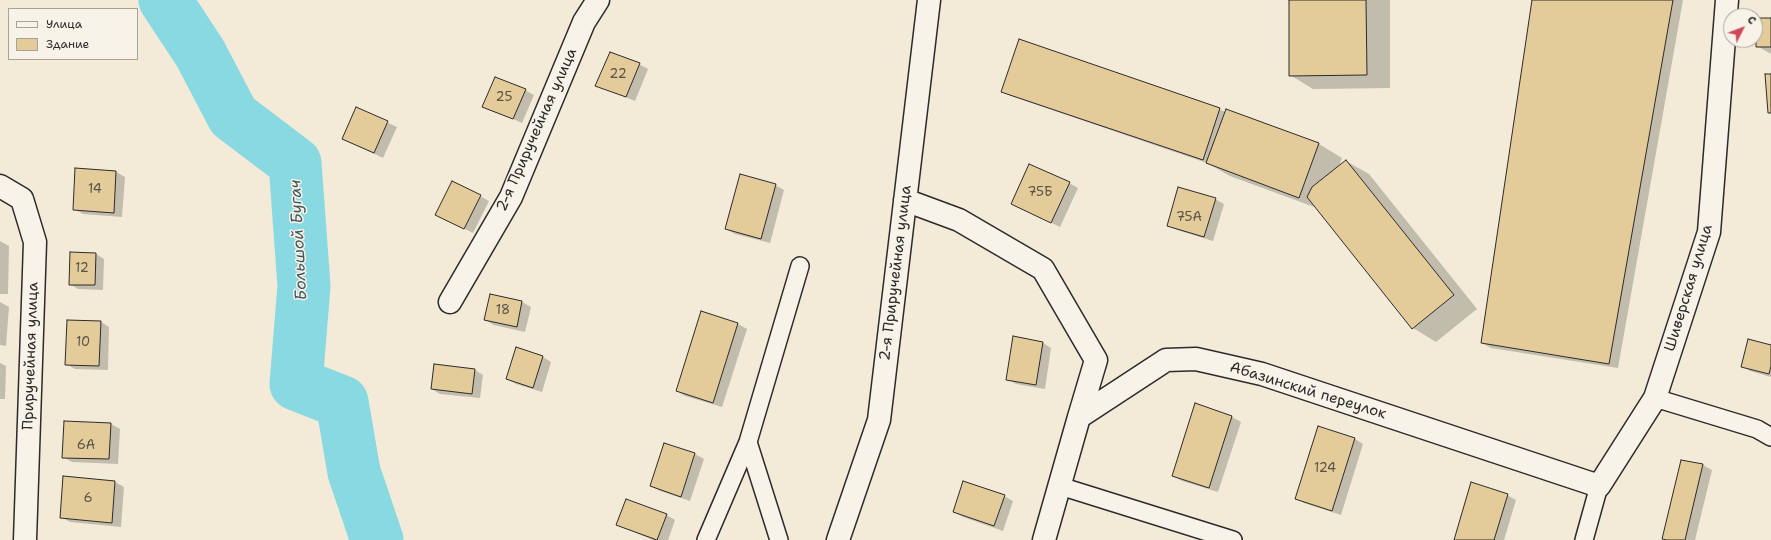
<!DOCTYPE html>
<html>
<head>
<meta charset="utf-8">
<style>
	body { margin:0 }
	#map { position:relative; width:1771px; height:540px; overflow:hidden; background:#f3ebd8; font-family:"Shantell Sans",sans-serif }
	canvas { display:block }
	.legend { position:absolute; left:8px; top:8px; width:130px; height:52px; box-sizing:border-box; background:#f7f3e8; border:1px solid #a5a39c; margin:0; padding:5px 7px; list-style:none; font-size:12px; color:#2b2b2b }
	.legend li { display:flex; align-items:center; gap:8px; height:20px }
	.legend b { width:20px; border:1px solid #a5a39c }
	.north { position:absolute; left:1723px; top:8px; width:40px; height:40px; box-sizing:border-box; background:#f7f3e8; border:1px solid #a5a39c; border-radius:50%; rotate:48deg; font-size:11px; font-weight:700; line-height:16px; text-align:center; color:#2b2b2b }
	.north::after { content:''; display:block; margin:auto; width:14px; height:18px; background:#d1495b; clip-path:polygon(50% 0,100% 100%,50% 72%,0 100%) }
</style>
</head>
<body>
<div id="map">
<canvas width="1771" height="540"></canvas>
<ul class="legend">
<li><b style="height:5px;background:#f7f3e8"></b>Улица</li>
<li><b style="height:11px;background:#e4cb9a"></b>Здание</li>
</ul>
<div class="north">С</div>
</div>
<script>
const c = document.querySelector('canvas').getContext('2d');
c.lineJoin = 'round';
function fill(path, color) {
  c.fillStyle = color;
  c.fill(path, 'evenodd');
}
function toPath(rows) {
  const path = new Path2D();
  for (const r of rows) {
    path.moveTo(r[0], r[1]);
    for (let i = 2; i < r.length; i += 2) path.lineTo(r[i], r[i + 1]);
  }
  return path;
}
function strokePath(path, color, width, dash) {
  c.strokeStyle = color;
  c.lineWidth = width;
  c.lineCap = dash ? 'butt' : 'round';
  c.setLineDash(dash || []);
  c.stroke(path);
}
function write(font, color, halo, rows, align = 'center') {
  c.font = font + ' "Shantell Sans",sans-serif';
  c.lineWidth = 3;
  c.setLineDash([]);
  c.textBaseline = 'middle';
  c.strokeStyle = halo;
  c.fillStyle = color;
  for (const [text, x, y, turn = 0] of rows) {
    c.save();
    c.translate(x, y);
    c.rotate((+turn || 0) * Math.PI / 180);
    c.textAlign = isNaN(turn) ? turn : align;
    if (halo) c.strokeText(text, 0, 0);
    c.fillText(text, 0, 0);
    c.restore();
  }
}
const shadow = toPath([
	[1290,0,1390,0,1390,88,1313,89,1290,75],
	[1533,0,1683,0,1618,368,1491,348,1482,343],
	[1771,19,1771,54,1757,46],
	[1019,40,1226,112,1227,110,1319,144,1342,158,1339,166,1346,161,1369,174,1477,309,1436,342,1413,328,1317,208,1230,176,1207,163,1011,96,1003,91],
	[639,64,648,69,635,101,597,86],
	[525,90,534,95,522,123,483,106],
	[356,108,397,127,383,158,343,139],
	[76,169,116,172,125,177,122,217,83,214,74,209],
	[1069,183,1078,188,1060,227,1012,204],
	[775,185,784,190,770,243,735,234,726,229],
	[480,196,489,201,473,233,445,219],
	[1215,199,1224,204,1213,241,1177,230,1168,225],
	[0,241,9,246,8,294,0,294],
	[96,254,104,259,103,290,78,289,70,284],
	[491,295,522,302,531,307,525,332,494,325,485,320],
	[0,302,9,307,6,346,0,345],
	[702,312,738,324,747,329,722,407,685,396,677,391],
	[101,322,109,327,108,370,75,369,66,364],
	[1043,343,1051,348,1045,389,1016,384,1007,379],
	[1771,346,1771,377,1750,371,1742,366],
	[543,357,551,362,542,392,516,384,507,379],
	[0,363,6,366,5,399,0,399],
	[475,370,483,375,480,398,440,394,432,389],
	[1196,405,1232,417,1241,422,1218,492,1182,481,1173,476],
	[65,422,111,424,120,429,118,464,72,462,63,457],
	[1355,439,1363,444,1341,515,1304,503,1296,498],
	[664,445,695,454,704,459,690,501,660,491,651,486],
	[1682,461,1703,465,1712,470,1695,540,1666,540,1664,539],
	[64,477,115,482,124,487,121,527,70,522,61,517],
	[1507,495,1516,500,1504,540,1455,540],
	[1004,496,1013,501,1003,531,963,517,954,512],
	[666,515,675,520,668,540,653,540,617,525]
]);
const river = toPath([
	[165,0,200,53,233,116,295,163,304,286,296,384,342,402,354,472,377,540]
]);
const building = toPath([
	[1289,0,1366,0,1367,75,1289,76,1289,0],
	[1532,0,1673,0,1609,364,1481,343,1532,0],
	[1756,18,1771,18,1771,47,1756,47,1756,18],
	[1019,39,1220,108,1203,160,1001,92,1019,39],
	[610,52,640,63,626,97,595,86,610,52],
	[1765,74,1771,74,1771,113,1768,113,1765,74],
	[495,77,526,89,513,119,482,107,495,77],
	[356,107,388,121,374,153,342,139,356,107],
	[1226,109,1319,143,1299,198,1206,163,1226,109],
	[1346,160,1454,295,1412,329,1307,197,1312,187,1346,160],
	[1029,164,1070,182,1051,223,1011,204,1029,164],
	[75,168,116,171,114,213,73,210,75,168],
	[740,174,776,184,761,239,725,229,740,174],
	[452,181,481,195,464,229,435,215,452,181],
	[1178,187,1216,198,1204,237,1167,226,1178,187],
	[70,252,96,253,95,285,69,285,70,252],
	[490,294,522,301,517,327,484,320,490,294],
	[701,311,738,323,713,403,676,391,701,311],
	[67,320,101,321,99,366,65,365,67,320],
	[1013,336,1043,342,1036,385,1006,380,1013,336],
	[1748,339,1771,345,1771,366,1769,374,1741,367,1748,339],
	[516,347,543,356,533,388,506,379,516,347],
	[434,364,475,369,472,394,431,389,434,364],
	[1195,403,1232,416,1209,488,1172,476,1195,403],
	[64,421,111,423,109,459,62,458,64,421],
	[1318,426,1355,438,1332,511,1295,499,1318,426],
	[664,443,695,453,681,497,650,486,664,443],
	[1681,460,1703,464,1685,540,1667,540,1662,539,1681,460],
	[63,476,115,481,112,523,60,518,63,476],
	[963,481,1005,495,994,526,953,512,963,481],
	[1471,482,1508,494,1494,540,1454,540,1471,482],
	[626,499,667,514,657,540,616,525,626,499]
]);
const service = toPath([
	[1655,398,1757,429,1771,437],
	[748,442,779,540],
	[1060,486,1233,540],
	[706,540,748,442,800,266],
	[1584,540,1599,486]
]);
const minor = toPath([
	[0,186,22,199,35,242,25,540],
	[905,200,959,220,1043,269,1096,360,1079,417,1166,360,1196,359,1262,374,1599,486,1655,398,1709,232,1727,0],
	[450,302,511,197,584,22,598,0],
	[838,540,879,420,929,0],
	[1044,540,1079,417]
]);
const numberNames = [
	["22",618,75],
	["25",504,98],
	["14",95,190],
	["75Б",1040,193],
	["75А",1189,218],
	["12",82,269],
	["18",503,311],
	["10",83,343],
	["6А",86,446],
	["124",1325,469],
	["6",88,499]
];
const streetNames = [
	["2-я Приручейная улица",537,130,-66],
	["2-я Приручейная улица",896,273,-83],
	["Шиверская улица",1689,288,-73],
	["Приручейная улица",31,356,-88],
	["Абазинский переулок",1308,391,17]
];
const waterNames = [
	["Большой Бугач",299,240,-93]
];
fill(shadow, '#0003');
strokePath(river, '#89d9e3', 53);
fill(building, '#e4cb9a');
strokePath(building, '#2b2b2b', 1);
strokePath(service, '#2b2b2b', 20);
strokePath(minor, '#2b2b2b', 25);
strokePath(service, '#f7f3e8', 17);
strokePath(minor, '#f7f3e8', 22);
write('13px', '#595347', null, numberNames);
write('15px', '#2b2b2b', '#f7f3e8', streetNames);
write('italic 16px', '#425659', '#f7f3e8', waterNames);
</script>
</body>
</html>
